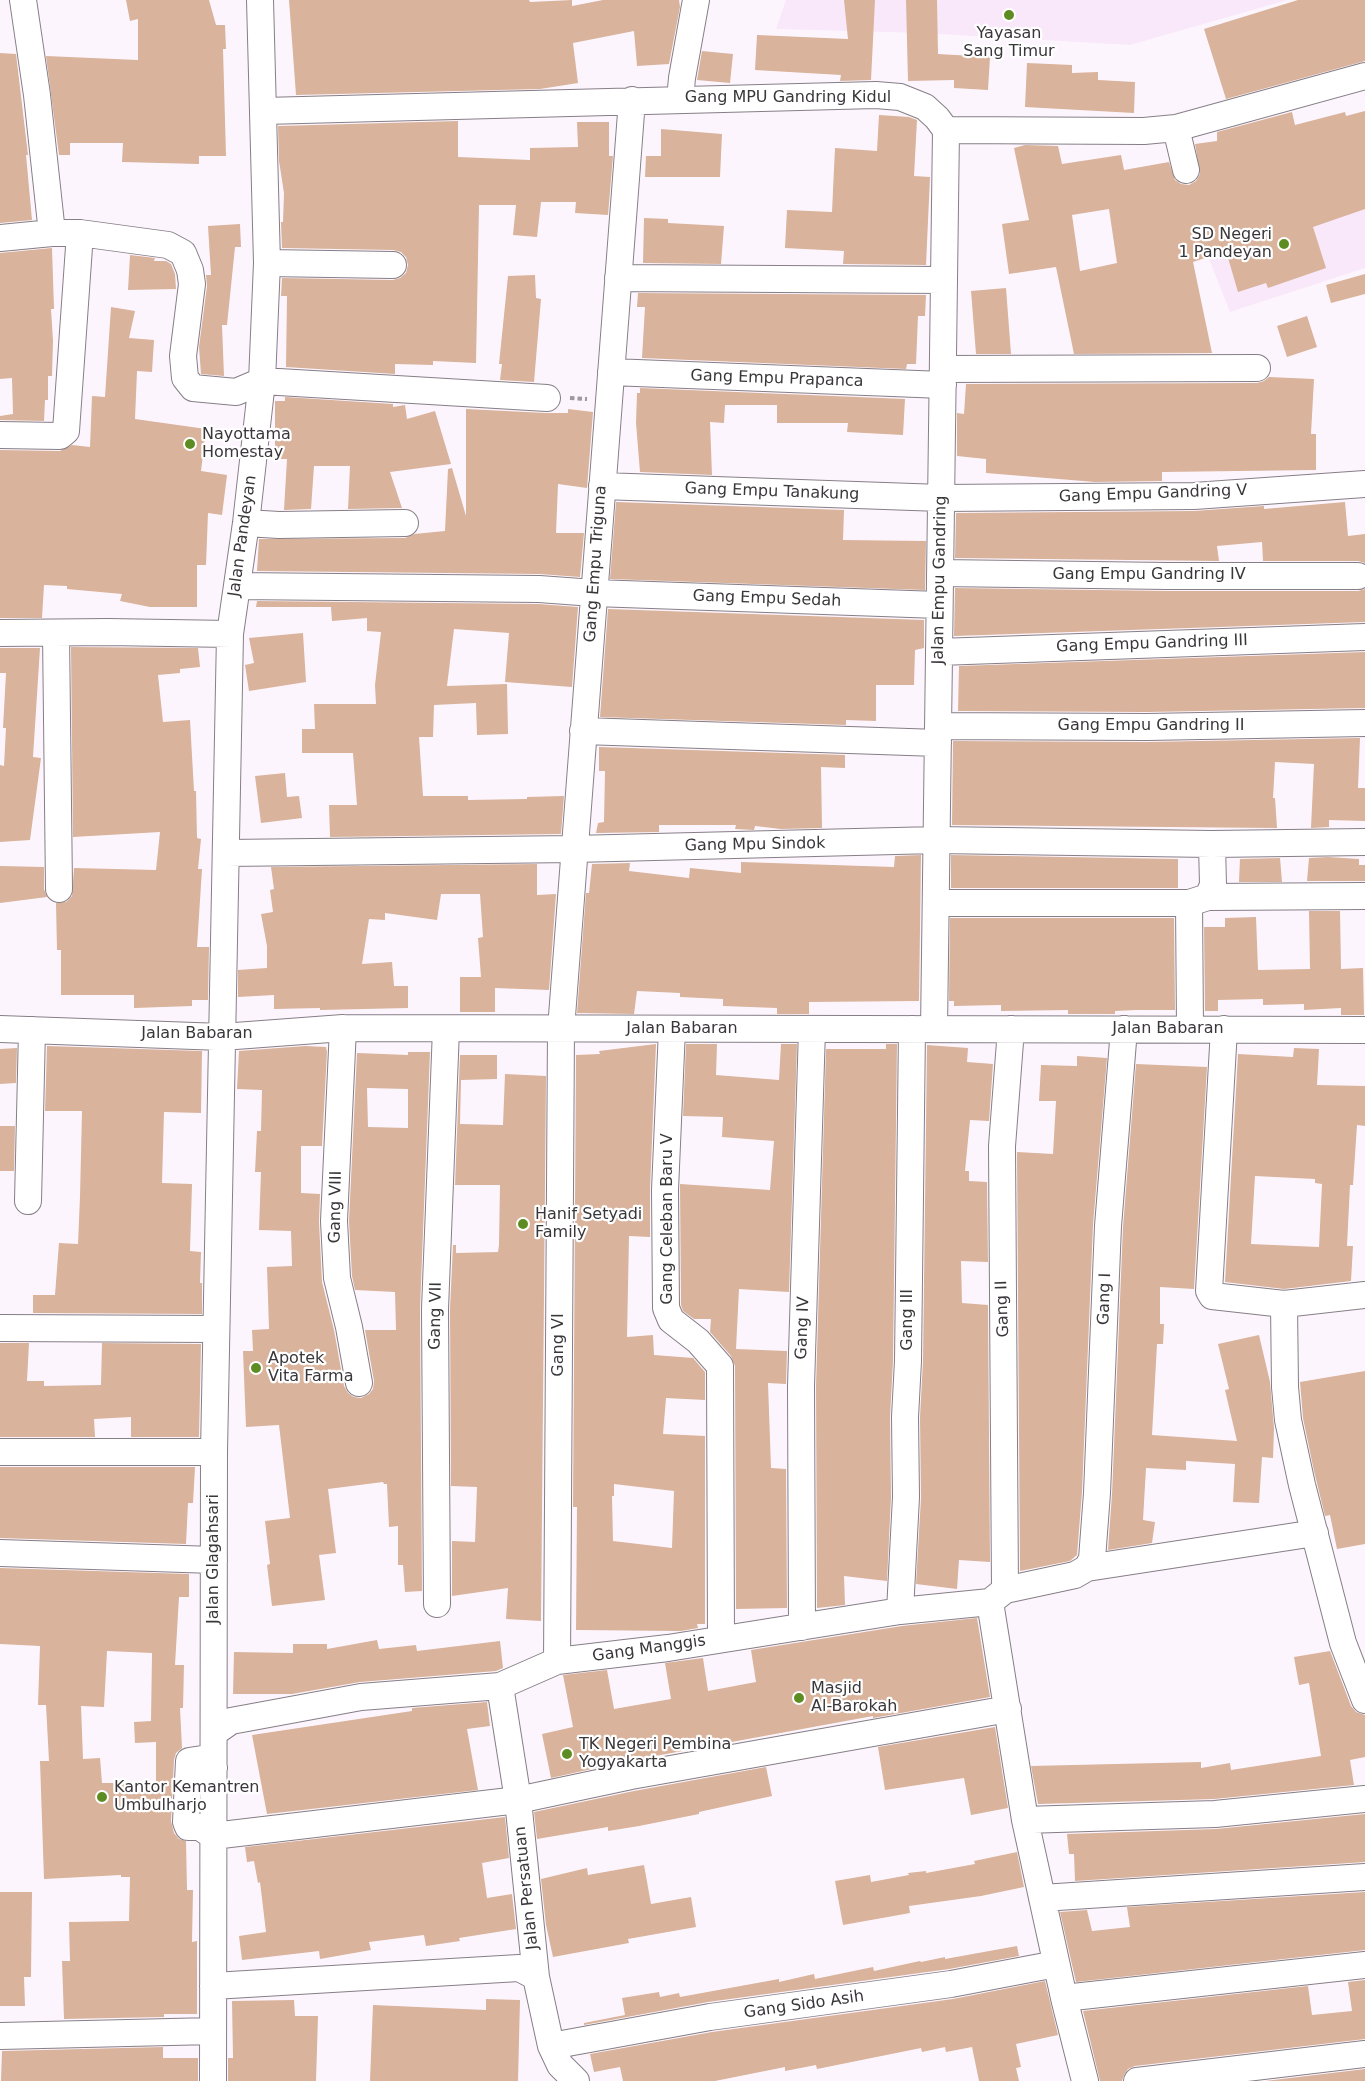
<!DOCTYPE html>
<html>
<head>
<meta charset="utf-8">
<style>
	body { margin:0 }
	canvas { display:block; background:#fdf5fd }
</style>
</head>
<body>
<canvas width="1365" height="2081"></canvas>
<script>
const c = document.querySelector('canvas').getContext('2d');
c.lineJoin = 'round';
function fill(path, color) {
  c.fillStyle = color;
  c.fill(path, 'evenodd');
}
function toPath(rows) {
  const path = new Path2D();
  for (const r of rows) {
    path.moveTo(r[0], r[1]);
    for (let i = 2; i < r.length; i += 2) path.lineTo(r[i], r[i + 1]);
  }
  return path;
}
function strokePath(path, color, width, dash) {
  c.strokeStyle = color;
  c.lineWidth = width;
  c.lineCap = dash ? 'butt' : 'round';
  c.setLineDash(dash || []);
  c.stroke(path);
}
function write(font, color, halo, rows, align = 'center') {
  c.font = font + ' "DejaVu Sans",sans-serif';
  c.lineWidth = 4.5;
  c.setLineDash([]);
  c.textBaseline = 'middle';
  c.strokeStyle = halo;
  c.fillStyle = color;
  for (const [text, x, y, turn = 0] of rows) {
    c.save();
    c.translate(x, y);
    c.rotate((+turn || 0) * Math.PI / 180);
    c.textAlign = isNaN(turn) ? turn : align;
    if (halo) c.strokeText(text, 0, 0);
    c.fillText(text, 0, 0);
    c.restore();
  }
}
const education = toPath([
	[786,0,1287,0,1130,45,923,33,776,29],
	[1365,162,1365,268,1230,312,1194,221]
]);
const building = toPath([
	[126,0,209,0,216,25,225,25,226,49,223,49,226,156,199,156,199,164,122,162,123,143,70,143,70,155,59,155,46,56,138,60,138,19,130,21],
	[289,0,529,0,530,2,572,0,572,6,603,0,679,0,680,7,669,64,637,66,634,31,573,43,578,83,540,89,296,95],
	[844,0,875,0,871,80,840,81,841,75,755,70,757,35,848,39],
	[906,0,937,0,938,54,990,57,988,90,954,88,954,80,908,81],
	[1298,0,1365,0,1365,61,1226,99,1204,29],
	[702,51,733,54,730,83,697,80],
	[0,53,16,54,28,155,26,155,32,220,0,223],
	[1027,63,1072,65,1072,73,1098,72,1098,80,1135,82,1134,113,1025,107],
	[1365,111,1365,209,1313,227,1326,268,1268,288,1266,283,1238,292,1226,251,1193,262,1212,353,1074,354,1056,267,1009,274,1002,224,1029,220,1014,148,1025,145,1058,146,1062,164,1121,155,1124,170,1169,162,1175,180,1181,184,1189,185,1196,181,1200,174,1195,144,1217,141,1217,132,1292,112,1295,125,1345,112,1346,116],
	[1109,209,1117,263,1080,271,1072,215],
	[879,115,909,117,917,120,914,176,930,177,926,265,843,264,844,251,785,248,787,210,832,212,835,148,877,151],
	[458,121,458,157,530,160,530,148,578,147,577,122,609,122,609,156,613,156,608,215,575,213,576,202,541,202,537,237,513,235,516,205,479,205,476,363,433,361,433,365,395,364,395,374,286,367,287,296,281,296,282,278,393,280,400,278,406,273,408,265,406,257,401,252,393,250,282,248,281,222,283,222,284,193,279,161,278,126],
	[661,129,722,134,720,177,645,177,646,156,661,156],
	[644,218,668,219,668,223,724,226,721,264,643,263],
	[240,224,241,247,235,247,227,325,222,325,224,376,201,374,199,347,207,286,206,275,211,275,208,226],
	[52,248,54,309,51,309,53,341,52,376,48,376,48,400,45,400,44,421,0,420,0,416,13,414,12,378,0,379,0,253],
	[130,255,155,258,154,261,166,261,171,264,175,274,176,289,128,290],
	[1365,274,1365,294,1331,303,1326,285],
	[535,275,536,298,541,299,534,382,500,380,502,364,499,364,508,276],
	[1006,288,1011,354,976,354,971,291],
	[638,293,926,295,925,316,918,316,916,364,907,364,906,369,642,358,645,307,637,307],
	[111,307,135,311,129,338,154,340,152,372,137,371,135,419,206,429,201,471,227,475,222,515,208,513,206,565,197,565,197,607,150,607,120,601,122,594,67,589,67,586,44,585,42,618,0,618,0,450,60,451,72,445,90,447,92,396,105,397],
	[1307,316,1317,347,1287,357,1277,326],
	[1269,377,1314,379,1311,434,1316,434,1316,470,1162,472,1162,481,1095,482,986,473,986,459,957,456,957,413,964,414,966,384,1257,383,1264,381],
	[640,388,905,399,903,435,847,432,848,423,777,423,777,405,725,405,724,423,710,422,712,475,640,472,636,423,637,393,640,393],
	[285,397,393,404,393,407,405,405,407,419,435,411,451,464,390,472,402,508,348,509,350,466,314,466,311,509,284,510,287,459,275,459,275,401,285,401],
	[466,409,546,413,568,413,568,409,593,412,587,488,558,484,556,533,584,533,580,577,539,574,257,571,259,539,405,538,414,534,445,531,448,469,452,468,466,516],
	[616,502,844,510,843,540,926,541,925,590,610,579],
	[1345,502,1348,536,1365,534,1365,563,1358,561,1263,561,1262,542,1217,546,1219,561,955,558,956,513,1194,511,1264,506,1264,509],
	[955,588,1168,591,1358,591,1365,589,1365,622,954,636],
	[257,601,538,604,578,607,572,687,505,682,509,633,454,629,447,686,507,684,508,734,477,735,476,703,434,705,433,737,419,737,423,796,468,796,468,800,527,799,527,797,564,796,561,834,330,837,329,805,357,805,353,753,302,753,302,729,315,729,314,704,376,704,375,685,381,632,367,631,367,618,332,621,331,607,256,607],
	[608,609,924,620,924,648,915,650,914,685,876,685,876,721,846,720,846,725,600,717],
	[303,633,306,682,249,691,245,665,254,663,249,638],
	[71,647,198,648,200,667,180,669,180,673,158,675,163,722,190,720,194,791,196,791,197,838,201,839,198,869,202,869,197,947,209,947,208,1000,192,1000,192,1006,134,1008,134,995,61,995,61,950,57,950,56,903,66,902,72,896,74,868,156,870,160,832,73,837],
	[0,648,40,648,33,757,41,758,30,840,0,842,0,765,4,766,6,728,3,728,6,673,0,673],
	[1365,652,1365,708,1147,712,958,711,959,666],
	[1360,738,1358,788,1365,788,1365,821,1329,820,1329,827,1311,828,1314,764,1275,762,1273,798,1275,798,1277,828,952,825,953,741,1147,742],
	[599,747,845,755,845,768,821,767,822,828,781,829,755,826,754,830,735,829,736,825,659,825,659,832,596,833,598,823,604,822,605,771,599,771],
	[285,773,287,797,299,796,302,818,261,823,255,776],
	[921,855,919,1001,809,1002,809,1014,777,1014,777,1008,723,1006,723,999,680,997,680,993,637,991,634,1014,577,1013,586,893,589,893,592,864,630,863,629,871,689,878,690,868,741,873,741,862,894,867,895,856],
	[951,855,1178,859,1178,888,951,888],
	[1328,857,1359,859,1359,865,1365,865,1365,881,1307,881,1309,858],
	[1280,858,1282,882,1239,882,1240,859],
	[537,864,537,895,556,894,549,990,495,988,495,1012,460,1012,460,977,481,977,478,938,483,937,480,894,441,894,437,920,385,913,385,920,369,919,362,964,392,962,394,986,408,986,408,1008,320,1010,320,1008,274,1009,274,995,238,997,238,970,267,968,267,946,261,914,273,912,270,890,274,889,271,867],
	[0,866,44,867,44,889,47,897,0,903],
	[1309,911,1340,911,1341,969,1363,968,1364,1015,1341,1015,1341,1008,1304,1010,1304,1004,1263,1005,1263,999,1218,1000,1218,1011,1205,1011,1204,927,1225,927,1225,918,1256,917,1258,970,1310,969],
	[950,918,1174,918,1175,1010,1136,1010,1115,1011,1115,1014,1068,1014,1068,1010,1001,1011,1001,1005,954,1006,954,1001,949,1001],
	[656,1044,650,1189,650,1237,629,1236,627,1337,653,1335,654,1355,693,1358,705,1372,705,1400,666,1398,663,1434,705,1436,705,1624,697,1624,698,1628,681,1631,576,1630,577,1507,573,1507,576,1055,600,1054,599,1051],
	[614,1484,674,1491,672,1548,613,1541,612,1496,614,1496],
	[686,1044,717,1044,716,1075,779,1080,781,1044,797,1044,789,1292,739,1289,736,1349,787,1351,786,1384,768,1383,771,1468,786,1469,787,1608,736,1609,735,1366,731,1356,710,1332,711,1319,694,1319,683,1311,681,1305,680,1184,770,1190,774,1141,722,1137,723,1117,683,1116],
	[886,1044,897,1044,893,1361,890,1417,891,1497,887,1581,844,1576,845,1605,817,1608,816,1386,826,1049,886,1049],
	[927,1045,968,1048,967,1062,993,1064,989,1121,970,1120,965,1171,969,1171,969,1181,987,1182,988,1262,961,1261,962,1303,988,1305,990,1562,959,1560,957,1589,916,1584,921,1498,920,1417,923,1361],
	[47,1046,202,1051,201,1113,164,1112,162,1183,192,1184,190,1251,201,1252,200,1283,202,1283,202,1314,33,1313,33,1295,55,1295,59,1243,78,1244,80,1197,82,1111,45,1111],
	[305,1046,326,1047,327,1052,322,1146,301,1146,301,1193,320,1194,319,1222,322,1282,334,1330,344,1386,348,1393,354,1397,361,1398,369,1394,373,1389,374,1381,365,1330,396,1330,395,1292,355,1290,352,1276,349,1221,357,1053,408,1055,408,1052,430,1052,420,1309,422,1591,405,1592,403,1565,398,1565,398,1526,389,1527,387,1484,384,1484,383,1482,328,1489,336,1553,319,1555,325,1600,272,1606,267,1565,270,1564,265,1521,290,1518,279,1425,246,1427,243,1351,253,1351,252,1330,269,1329,267,1267,292,1266,291,1231,259,1230,261,1172,255,1172,257,1131,261,1131,262,1090,237,1089,239,1051],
	[367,1088,408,1089,408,1128,368,1127],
	[17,1048,16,1083,0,1084,0,1049],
	[1294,1048,1319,1049,1317,1085,1365,1086,1365,1126,1357,1125,1353,1185,1350,1185,1347,1246,1353,1246,1351,1281,1284,1289,1225,1282,1238,1054,1293,1057],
	[1255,1176,1315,1179,1315,1183,1322,1184,1319,1247,1251,1244],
	[460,1055,497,1055,497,1079,461,1080,460,1124,503,1125,505,1074,546,1076,541,1621,506,1619,508,1588,452,1596,452,1541,475,1542,477,1487,451,1486,450,1309,453,1245,456,1245,456,1253,498,1252,499,1245,500,1185,455,1185],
	[1077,1056,1107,1058,1093,1225,1082,1492,1077,1555,1070,1561,1020,1571,1017,1152,1053,1154,1056,1101,1039,1101,1041,1065,1077,1066],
	[1136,1064,1207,1067,1194,1289,1160,1287,1160,1324,1164,1324,1163,1344,1157,1344,1152,1435,1237,1441,1225,1390,1229,1389,1218,1344,1259,1335,1270,1382,1274,1428,1273,1458,1262,1457,1259,1503,1233,1502,1235,1464,1186,1461,1186,1470,1146,1468,1143,1520,1155,1522,1152,1543,1108,1550,1112,1494,1123,1227],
	[0,1126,15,1126,14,1171,0,1171],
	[0,1343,29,1343,27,1381,44,1381,44,1386,101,1385,102,1343,201,1344,199,1437,131,1437,131,1417,94,1419,95,1437,0,1437],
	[1365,1371,1365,1544,1337,1549,1330,1515,1325,1516,1314,1471,1303,1418,1300,1382],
	[0,1467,195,1467,193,1503,188,1503,186,1544,0,1538],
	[0,1568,189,1574,189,1597,179,1597,175,1665,184,1665,183,1708,180,1708,182,1748,176,1753,174,1760,171,1821,174,1833,179,1839,186,1841,187,1890,193,1890,192,1942,197,1941,197,2014,164,2014,164,2017,64,2019,62,1961,70,1961,69,1922,129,1921,130,1877,121,1877,121,1875,44,1879,40,1761,49,1761,46,1705,38,1705,40,1646,0,1644],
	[107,1651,152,1653,151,1721,134,1722,135,1743,156,1742,156,1783,102,1783,100,1758,83,1759,81,1706,104,1707],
	[977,1618,990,1697,873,1718,873,1716,628,1761,551,1778,542,1734,573,1727,563,1675,607,1670,614,1709,671,1699,665,1663,703,1658,708,1691,756,1682,751,1650,902,1626],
	[377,1640,379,1649,416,1645,417,1651,500,1641,503,1668,496,1671,360,1682,292,1694,233,1694,234,1652,293,1653,293,1644,327,1644,327,1649],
	[1330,1651,1351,1706,1356,1712,1365,1715,1365,1757,1350,1760,1354,1785,1214,1799,1038,1804,1031,1766,1201,1762,1201,1768,1230,1763,1231,1770,1321,1756,1309,1683,1299,1685,1294,1657],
	[487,1702,490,1726,467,1729,478,1790,267,1814,252,1735,412,1711,412,1708],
	[995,1727,1008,1808,971,1815,964,1778,885,1790,878,1747],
	[766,1767,772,1796,699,1812,699,1814,639,1826,608,1831,608,1827,537,1839,534,1812,634,1791],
	[1365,1814,1365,1862,1075,1881,1074,1854,1069,1854,1067,1834,1216,1829],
	[505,1817,509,1858,482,1863,487,1898,512,1894,516,1929,459,1938,460,1941,426,1946,424,1935,369,1942,371,1950,320,1959,319,1951,242,1960,239,1936,266,1932,260,1882,258,1883,254,1861,247,1862,245,1847],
	[1017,1852,1024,1887,981,1896,909,1906,910,1913,843,1925,835,1881,870,1875,871,1882,909,1875,908,1873,926,1871,926,1873,975,1864,974,1861],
	[644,1865,651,1904,691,1897,696,1927,628,1939,629,1943,553,1957,546,1925,541,1879,587,1868,588,1875],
	[0,1892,32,1892,31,1977,24,1977,25,2006,0,2006],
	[1365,1892,1365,1950,1076,1982,1060,1912,1087,1910,1092,1931,1130,1927,1127,1907],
	[1017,1946,1019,1956,949,1969,708,2002,584,2025,584,2023,625,2015,622,1998,659,1992,660,1997,679,1993,680,1997,779,1979,779,1982,814,1974,815,1979,873,1967,874,1971,920,1961,921,1962,945,1957,945,1959],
	[1365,1980,1365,2039,1135,2066,1128,2069,1124,2075,1122,2081,1100,2081,1083,2011,1308,1986,1312,2015,1352,2011,1348,1982],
	[1045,1981,1058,2035,1016,2044,1021,2067,1016,2068,1019,2081,979,2081,972,2047,946,2052,945,2047,922,2052,921,2048,817,2069,816,2065,785,2071,785,2067,715,2081,623,2081,620,2067,594,2072,590,2054,712,2032,953,1999],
	[486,1999,520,2000,518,2081,370,2081,373,2005,486,2010],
	[294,2000,295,2016,318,2016,316,2081,228,2081,228,2058,233,2058,232,2001],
	[163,2047,163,2058,198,2058,198,2081,1,2081,2,2051],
	[1365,2069,1365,2081,1265,2081]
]);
const path = toPath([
	[570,398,587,399]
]);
const minor = toPath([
	[23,0,37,95,52,233],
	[680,99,682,78,696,0],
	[264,111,876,95,900,97,925,107,937,118,946,130,1144,131,1176,128,1365,76],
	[1176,128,1186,170],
	[0,238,52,233,80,233,168,245,183,253,190,270,192,284,183,356,185,378,193,388,236,392,262,381,547,398],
	[267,263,393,265],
	[618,278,944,280],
	[943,369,1257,368],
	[611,372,943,385],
	[0,435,60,436,66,431,80,233],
	[602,486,941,498,1194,496,1365,484],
	[246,523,279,525,405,523],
	[940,573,1168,576,1358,576],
	[237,586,539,589,594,593,939,605],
	[0,633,108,632,230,634],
	[56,633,59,889],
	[939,652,1365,637],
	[938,726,1147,727,1365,723],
	[583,731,938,743],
	[226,853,574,849,936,840,1212,844,1365,842],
	[1208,897,1213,885,1212,844],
	[936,903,1189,903],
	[343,1028,334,1221,337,1278,349,1327,359,1383],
	[0,1029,222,1037,343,1028,1365,1030],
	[672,1029,665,1190,666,1308,671,1320,698,1341,720,1366,721,1639],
	[934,1029,946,130],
	[1190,1029,1189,903,1208,897,1365,896],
	[1224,1029,1209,1291,1212,1296,1284,1304],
	[28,1201,32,1030],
	[1365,1295,1284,1304,1285,1387,1288,1420,1302,1485,1343,1643,1365,1700],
	[0,1328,216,1329],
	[0,1452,214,1452],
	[0,1553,214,1560],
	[1087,1568,1092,1559,1097,1493,1108,1226,1124,1029],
	[1005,1590,1002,1146,1011,1029],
	[990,1602,1025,1820,1064,1998,1085,2081],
	[437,1604,435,1309,446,1029],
	[900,1611,906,1497,905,1417,908,1361,912,1029],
	[802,1627,801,1386,812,1029],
	[557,1661,561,1029,632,100],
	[500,1686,518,1800,536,1977,551,2046,560,2065,576,2081],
	[214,1733,231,1721,361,1697,500,1686,557,1661,668,1648,900,1611,990,1602,1005,1590,1075,1575,1087,1568,1315,1533],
	[214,1768,202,1759,189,1761,186,1822,188,1827,200,1827,213,1836,518,1800,631,1776,1008,1709],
	[1025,1820,1215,1814,1365,1799],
	[1042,1898,1365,1877],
	[213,1986,519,1968,536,1977],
	[1064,1998,1365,1965],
	[0,2036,213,2031],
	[551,2046,710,2017,951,1984,1056,1964],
	[213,2081,214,1452,230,634,246,523,262,381,267,263,260,0],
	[1137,2081,1365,2054]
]);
const markers = [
	[1009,15,6,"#5d8d22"],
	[1284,244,6,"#5d8d22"],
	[190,444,6,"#5d8d22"],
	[523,1224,6,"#5d8d22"],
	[256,1368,6,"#5d8d22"],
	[799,1698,6,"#5d8d22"],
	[567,1754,6,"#5d8d22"],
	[102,1797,6,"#5d8d22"]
];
const poiNames = [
	["Yayasan",1009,34,"center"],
	["Sang Timur",1009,52,"center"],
	["SD Negeri",1272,235,"right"],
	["1 Pandeyan",1272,253,"right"],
	["Nayottama",202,435],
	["Homestay",202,453],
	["Hanif Setyadi",535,1215],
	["Family",535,1233],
	["Apotek",268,1359],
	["Vita Farma",268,1377],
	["Masjid",811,1689],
	["Al-Barokah",811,1707],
	["TK Negeri Pembina",579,1745],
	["Yogyakarta",579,1763],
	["Kantor Kemantren",114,1788],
	["Umbulharjo",114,1806]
];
const streetNames = [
	["Gang MPU Gandring Kidul",788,98],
	["Gang Empu Prapanca",777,379,2],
	["Gang Empu Tanakung",772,492,2],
	["Gang Empu Gandring V",1153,494,-2],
	["Jalan Pandeyan",243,536,-82],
	["Gang Empu Triguna",596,564,-86],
	["Gang Empu Gandring IV",1149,575],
	["Jalan Empu Gandring",940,580,-89],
	["Gang Empu Sedah",767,599,2],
	["Gang Empu Gandring III",1152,644,-2],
	["Gang Empu Gandring II",1151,726],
	["Gang Mpu Sindok",755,845,-1],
	["Jalan Babaran",682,1029],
	["Jalan Babaran",1168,1029],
	["Jalan Babaran",197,1034],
	["Gang VIII",336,1207,-89],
	["Gang Celeban Baru V",668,1219,-90],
	["Gang I",1105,1299,-88],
	["Gang II",1003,1309,-92],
	["Gang VII",436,1316,-89],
	["Gang III",908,1320,-90],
	["Gang IV",803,1328,-88],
	["Gang VI",559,1345,-90],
	["Jalan Glagahsari",214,1559,-90],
	["Gang Manggis",649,1649,-8],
	["Jalan Persatuan",527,1888,-96],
	["Gang Sido Asih",804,2005,-8]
];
fill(education, '#f9e8f9');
fill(building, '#d9b39b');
strokePath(minor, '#867f86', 28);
strokePath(path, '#9f999f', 4, [4.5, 3]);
strokePath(minor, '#fff', 26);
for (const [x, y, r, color] of markers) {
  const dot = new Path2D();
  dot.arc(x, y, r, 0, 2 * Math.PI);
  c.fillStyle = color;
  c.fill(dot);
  strokePath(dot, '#fff', 2);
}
write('16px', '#3a373a', '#fff', poiNames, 'left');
write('16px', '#3a373a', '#fff', streetNames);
</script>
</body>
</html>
